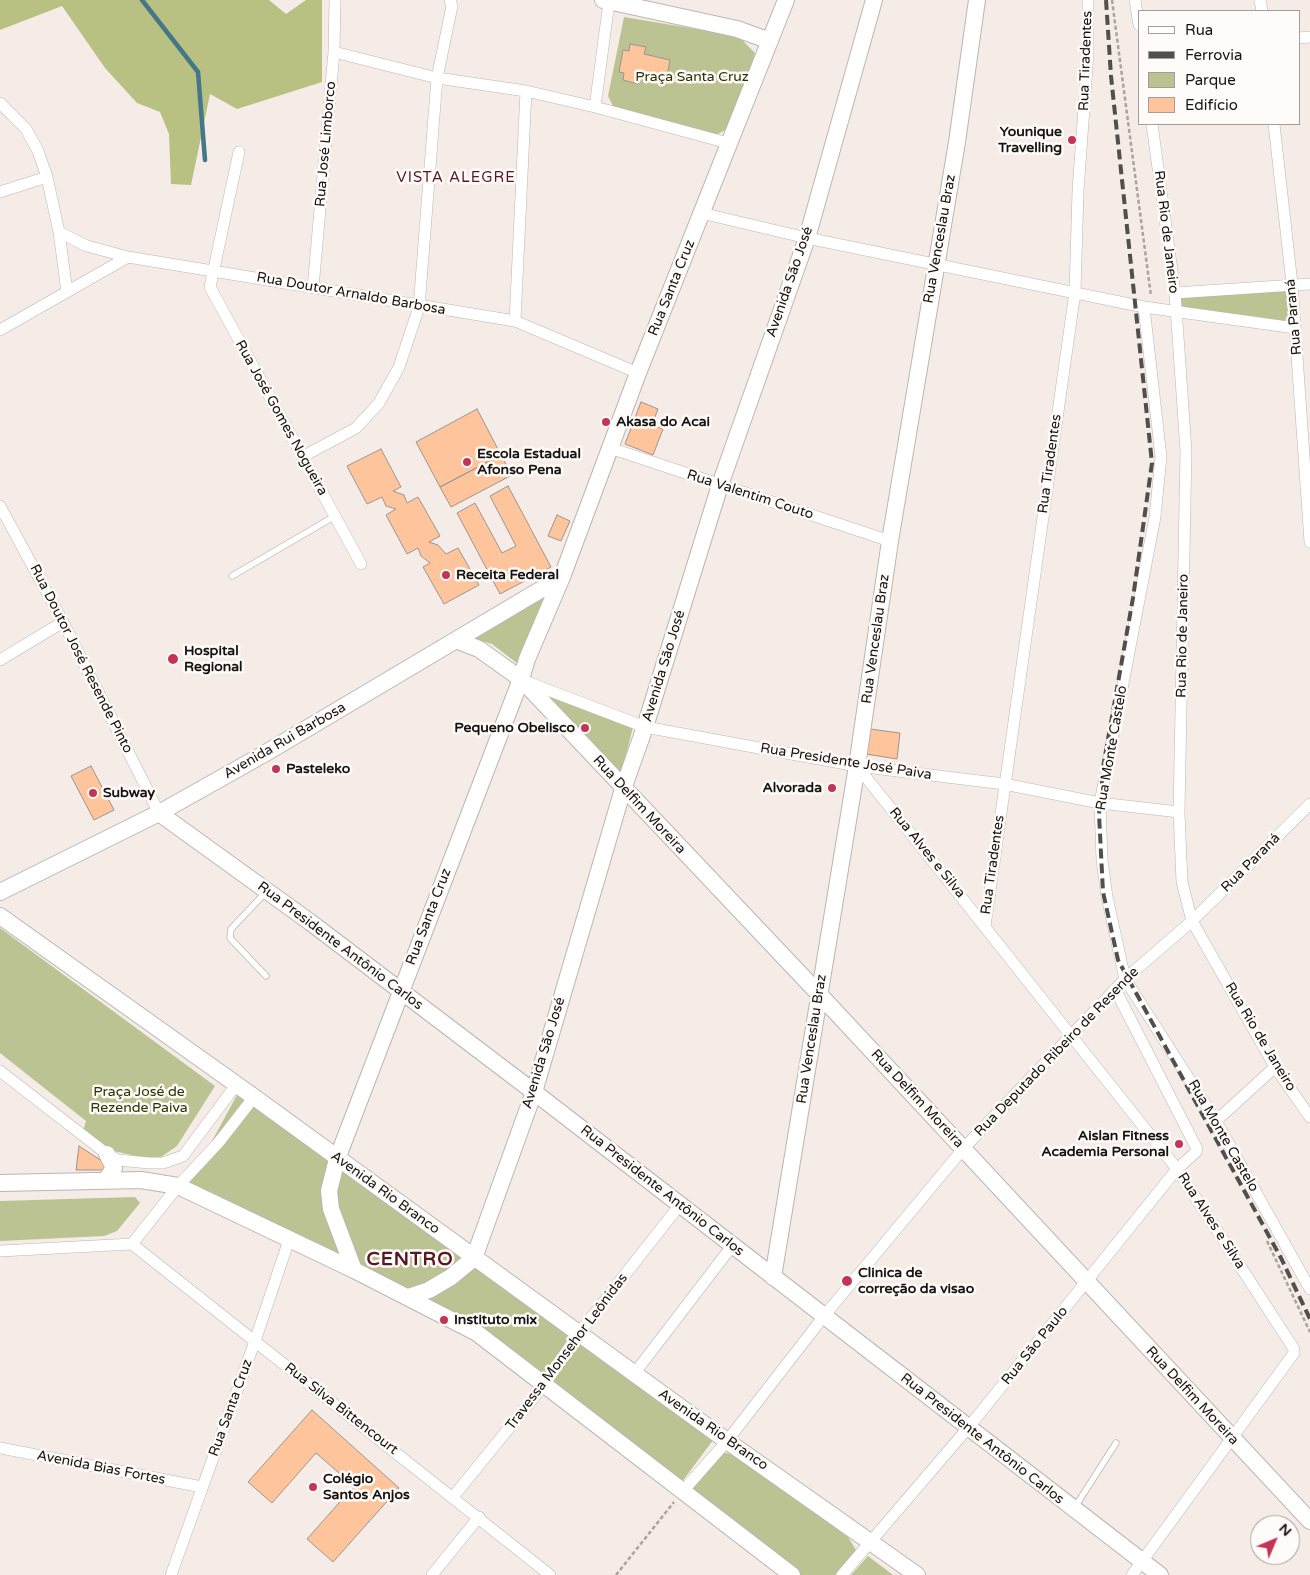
<!DOCTYPE html>
<html>
<head>
<meta charset="utf-8">
<style>
	body { margin:0 }
	#map { position:relative; width:1310px; height:1575px; overflow:hidden; background:#f5ece7; font-family:"Varela Round",sans-serif }
	canvas { display:block }
	.legend { position:absolute; left:1138px; top:10px; width:162px; height:115px; box-sizing:border-box; background:#fefbf8; border:1px solid #a19e9c; margin:0; padding:6px 9px; list-style:none; font-size:15px; color:#161311 }
	.legend li { display:flex; align-items:center; gap:10px; height:25px }
	.legend b { width:25px; border:1px solid #a19e9c }
	.north { position:absolute; left:1250px; top:1515px; width:50px; height:50px; box-sizing:border-box; background:#fefbf8; border:1px solid #a19e9c; border-radius:50%; rotate:45deg; font-size:14px; font-weight:700; line-height:20px; text-align:center; color:#161311 }
	.north::after { content:''; display:block; margin:auto; width:18px; height:22px; background:#c33457; clip-path:polygon(50% 0,100% 100%,50% 72%,0 100%) }
</style>
</head>
<body>
<div id="map">
<canvas width="1310" height="1575"></canvas>
<ul class="legend">
<li><b style="height:6px;background:#fff"></b>Rua</li>
<li><b style="height:6px;background:#524e4b"></b>Ferrovia</li>
<li><b style="height:14px;background:#bcc393"></b>Parque</li>
<li><b style="height:14px;background:#fec59d"></b>Edifício</li>
</ul>
<div class="north">N</div>
</div>
<script>
const c = document.querySelector('canvas').getContext('2d');
c.lineJoin = 'round';
function fill(path, color) {
  c.fillStyle = color;
  c.fill(path, 'evenodd');
}
function toPath(rows) {
  const path = new Path2D();
  for (const r of rows) {
    path.moveTo(r[0], r[1]);
    for (let i = 2; i < r.length; i += 2) path.lineTo(r[i], r[i + 1]);
  }
  return path;
}
function strokePath(path, color, width, dash) {
  c.strokeStyle = color;
  c.lineWidth = width;
  c.lineCap = dash ? 'butt' : 'round';
  c.setLineDash(dash || []);
  c.stroke(path);
}
function write(font, color, halo, rows, align = 'center') {
  c.font = font + ' "Varela Round",sans-serif';
  c.lineWidth = 5;
  c.setLineDash([]);
  c.textBaseline = 'middle';
  c.strokeStyle = halo;
  c.fillStyle = color;
  for (const [text, x, y, turn = 0] of rows) {
    c.save();
    c.translate(x, y);
    c.rotate((+turn || 0) * Math.PI / 180);
    c.textAlign = isNaN(turn) ? turn : align;
    if (halo) c.strokeText(text, 0, 0);
    c.fillText(text, 0, 0);
    c.restore();
  }
}
const green = toPath([
	[624,17,738,36,755,53,729,128,716,135,613,106,608,96],
	[1289,289,1290,323,1180,308,1178,297],
	[550,591,518,664,492,644,471,638],
	[530,685,633,727,619,782],
	[0,928,215,1086,177,1146,161,1157,140,1157,114,1151,83,1131,86,1121,0,1053],
	[237,1095,462,1257,453,1269,411,1295,178,1182,206,1152],
	[135,1197,140,1203,117,1231,104,1236,0,1241,0,1201],
	[469,1263,713,1440,679,1486,425,1303,451,1277],
	[719,1452,733,1454,848,1537,856,1550,835,1575,793,1575,688,1491],
	[868,1556,893,1575,851,1575]
]);
const forest = toPath([
	[0,0,269,0,286,14,306,0,322,0,322,82,237,109,210,94,191,185,171,184,169,134,160,112,137,103,105,68,62,6,0,30]
]);
const stream = toPath([
	[142,0,198,72,205,160]
]);
const building = toPath([
	[630,44,646,47,644,54,670,60,666,82,639,76,638,84,623,80,624,73,619,72,623,50,629,51,630,44],
	[641,402,658,409,652,425,663,429,653,455,625,444,641,402],
	[477,409,501,455,440,487,416,442,477,409],
	[381,449,401,487,393,491,404,495,407,503,418,497,440,536,429,542,438,545,446,554,458,548,479,585,444,604,423,567,430,563,421,556,418,548,407,554,386,515,396,509,386,506,382,497,367,504,347,466,381,449],
	[501,455,512,475,451,507,440,487,501,455],
	[508,486,551,567,500,594,457,513,475,503,502,553,516,546,490,496,508,486],
	[557,515,570,521,561,541,548,536,557,515],
	[870,729,900,733,897,759,866,754,870,729],
	[91,766,114,810,94,820,71,776,91,766],
	[79,1146,105,1163,104,1170,76,1170,79,1146],
	[312,1410,399,1488,333,1562,307,1539,354,1486,316,1453,272,1503,248,1482,312,1410]
]);
const path = toPath([
	[1112,0,1151,296],
	[1267,1241,1310,1332],
	[616,1575,674,1502]
]);
const lane = toPath([
	[232,576,335,516],
	[266,976,230,938,231,929,266,892],
	[1075,1507,1116,1443]
]);
const street = toPath([
	[1135,0,1139,25],
	[1260,0,1262,11],
	[1299,38,1310,37],
	[334,52,437,78,526,91,595,107,728,143],
	[0,103,26,129,38,151,47,177,59,232,67,292],
	[595,107,609,2],
	[1152,124,1175,293,1186,451,1179,812,1182,882,1192,921,1275,1067,1310,1117],
	[1274,124,1292,284,1310,542],
	[239,152,210,287,361,564],
	[0,192,47,177],
	[701,213,807,238,1144,307,1295,328],
	[59,232,87,246,128,257,515,321,638,373],
	[313,288,334,52,335,0],
	[1175,293,1310,284],
	[1144,307,1161,457,1155,517,1100,803,1102,860,1107,897,1125,979,1216,1121,1310,1289],
	[515,321,526,91],
	[0,330,128,257],
	[610,448,890,541],
	[302,457,356,428,379,403,399,367,419,307,437,78,452,6,450,0],
	[0,506,63,622,159,813],
	[0,660,63,622],
	[527,682,645,727,857,766,1004,784,1100,803,1179,812],
	[857,766,1177,1169,1294,1349,1294,1353,1132,1575],
	[985,926,1075,292,1078,191,1088,53,1088,0],
	[0,1071,107,1154,118,1160,149,1163,163,1163,183,1156,236,1085],
	[1216,1121,1275,1067],
	[132,1244,550,1575],
	[0,1251,132,1244,178,1186,219,1142,254,1097],
	[634,1374,732,1246],
	[0,1448,202,1487],
	[682,1492,727,1441,824,1316,963,1149,1125,979,1192,921,1310,804],
	[453,1497,544,1385,579,1333,679,1206],
	[171,1575,255,1341,289,1240],
	[432,1575,479,1517],
	[842,1575,968,1428,1177,1169,1196,1152,1197,1149,1115,989]
]);
const secondary = toPath([
	[603,0,737,29,770,41],
	[456,640,479,649,521,679,819,994,1310,1521],
	[159,813,310,922,534,1092,1160,1575],
	[0,892,159,813,264,754,562,577],
	[0,916,254,1097,727,1441,917,1575],
	[106,1180,114,1168,107,1154],
	[0,1183,141,1180,178,1186,354,1270,477,1333,792,1575],
	[354,1270,331,1209,329,1191,337,1159,521,679,527,659,562,577,638,373,786,0],
	[773,1277,857,766,890,541,957,142,977,0],
	[408,1297,429,1290,451,1277,474,1258,534,1092,623,789,645,727,720,485,807,238,874,0]
]);
const rail = toPath([
	[1106,0,1111,76,1152,463,1133,598,1104,762,1099,814,1103,892,1118,960,1281,1258,1310,1319]
]);
const markers = [
	[1072,140,5,"#c33457"],
	[606,422,5,"#c33457"],
	[467,462,5,"#c33457"],
	[446,575,5,"#c33457"],
	[173,659,6,"#c33457"],
	[585,728,5,"#c33457"],
	[276,769,5,"#c33457"],
	[832,788,5,"#c33457"],
	[93,793,5,"#c33457"],
	[1179,1144,5,"#c33457"],
	[847,1281,6,"#c33457"],
	[444,1320,5,"#c33457"],
	[313,1487,5,"#c33457"]
];
const streetNames = [
	["Rua Tiradentes",1086,61,-88],
	["Rua José Limborco",326,144,-85],
	["Rua Rio de Janeiro",1166,232,83],
	["Rua Venceslau Braz",940,239,-80],
	["Avenida São José",790,282,-71],
	["Rua Santa Cruz",672,288,-68],
	["Rua Doutor Arnaldo Barbosa",351,294,10],
	["Rua Paraná",1294,317,-95],
	["Rua José Gomes Nogueira",281,418,61],
	["Rua Tiradentes",1050,464,-82],
	["Rua Valentim Couto",750,495,18],
	["Rua Rio de Janeiro",1183,636,-89],
	["Rua Venceslau Braz",876,639,-82],
	["Rua Doutor José Resende Pinto",81,659,63],
	["Avenida São José",664,666,-73],
	["Avenida Rui Barbosa",285,741,-30],
	["Rua Monte Castelo",1112,748,-80],
	["Rua Presidente José Paiva",846,762,9],
	["Rua Delfim Moreira",639,805,47],
	["Rua Alves e Silva",927,853,51],
	["Rua Paraná",1251,863,-45],
	["Rua Tiradentes",993,865,-82],
	["Rua Santa Cruz",429,917,-69],
	["Rua Presidente Antônio Carlos",340,946,37],
	["Rua Rio de Janeiro",1260,1037,59],
	["Rua Venceslau Braz",812,1039,-81],
	["Rua Deputado Ribeiro de Resende",1057,1052,-46],
	["Avenida São José",544,1053,-73],
	["Rua Delfim Moreira",917,1099,47],
	["Rua Monte Castelo",1223,1136,60],
	["Rua Presidente Antônio Carlos",662,1191,38],
	["Avenida Rio Branco",385,1193,36],
	["Rua Alves e Silva",1211,1221,57],
	["Rua São Paulo",1035,1346,-51],
	["Travessa Monsehor Leônidas",567,1352,-53],
	["Rua Delfim Moreira",1192,1396,47],
	["Rua Santa Cruz",231,1408,-70],
	["Rua Silva Bittencourt",341,1409,38],
	["Avenida Rio Branco",713,1430,35],
	["Rua Presidente Antônio Carlos",982,1439,38],
	["Avenida Bias Fortes",101,1468,11]
];
const parkNames = [
	["Praça Santa Cruz",692,77],
	["Praça José de",139,1092],
	["Rezende Paiva",139,1108]
];
const poiNames = [
	["Younique",1062,132,"right"],
	["Travelling",1062,148,"right"],
	["Akasa do Acai",616,422],
	["Escola Estadual",477,454],
	["Afonso Pena",477,470],
	["Receita Federal",456,575],
	["Hospital",184,651],
	["Regional",184,667],
	["Pequeno Obelisco",575,728,"right"],
	["Pasteleko",286,769],
	["Alvorada",822,788,"right"],
	["Subway",103,793],
	["Aislan Fitness",1169,1136,"right"],
	["Academia Personal",1169,1152,"right"],
	["Clinica de",858,1273],
	["correção da visao",858,1289],
	["Instituto mix",454,1320],
	["Colégio",323,1479],
	["Santos Anjos",323,1495]
];
const neighbourhoodNames = [
	["VISTA ALEGRE",456,178]
];
const districtNames = [
	["CENTRO",410,1260]
];
fill(green, '#bcc393');
fill(forest, '#b8c182');
strokePath(stream, '#447889', 4.5);
fill(building, '#fec59d');
strokePath(building, '#9c948f', 1);
strokePath(lane, '#bdb5b0', 7);
strokePath(street, '#bdb5b0', 12);
strokePath(secondary, '#bdb5b0', 18);
strokePath(path, '#a9a29e', 2.5, [4, 2.5]);
strokePath(lane, '#fff', 5.5);
strokePath(street, '#fff', 11);
strokePath(secondary, '#fff', 16);
strokePath(rail, '#524e4b', 4, [10, 5]);
for (const [x, y, r, color] of markers) {
  const dot = new Path2D();
  dot.arc(x, y, r, 0, 2 * Math.PI);
  c.fillStyle = color;
  c.fill(dot);
  strokePath(dot, '#fefbf8', 2);
}
write('14px', '#161311', '#fefbf8', streetNames);
write('14px', '#2c3000', '#fefbf8', parkNames);
write('bold 14px', '#161311', '#fefbf8', poiNames, 'left');
c.letterSpacing = '1px';
write('15px', '#5b1626', '#fefbf8', neighbourhoodNames);
c.letterSpacing = '0px';
c.letterSpacing = '1px';
write('bold 19px', '#5b1626', '#fefbf8', districtNames);
c.letterSpacing = '0px';
</script>
</body>
</html>
